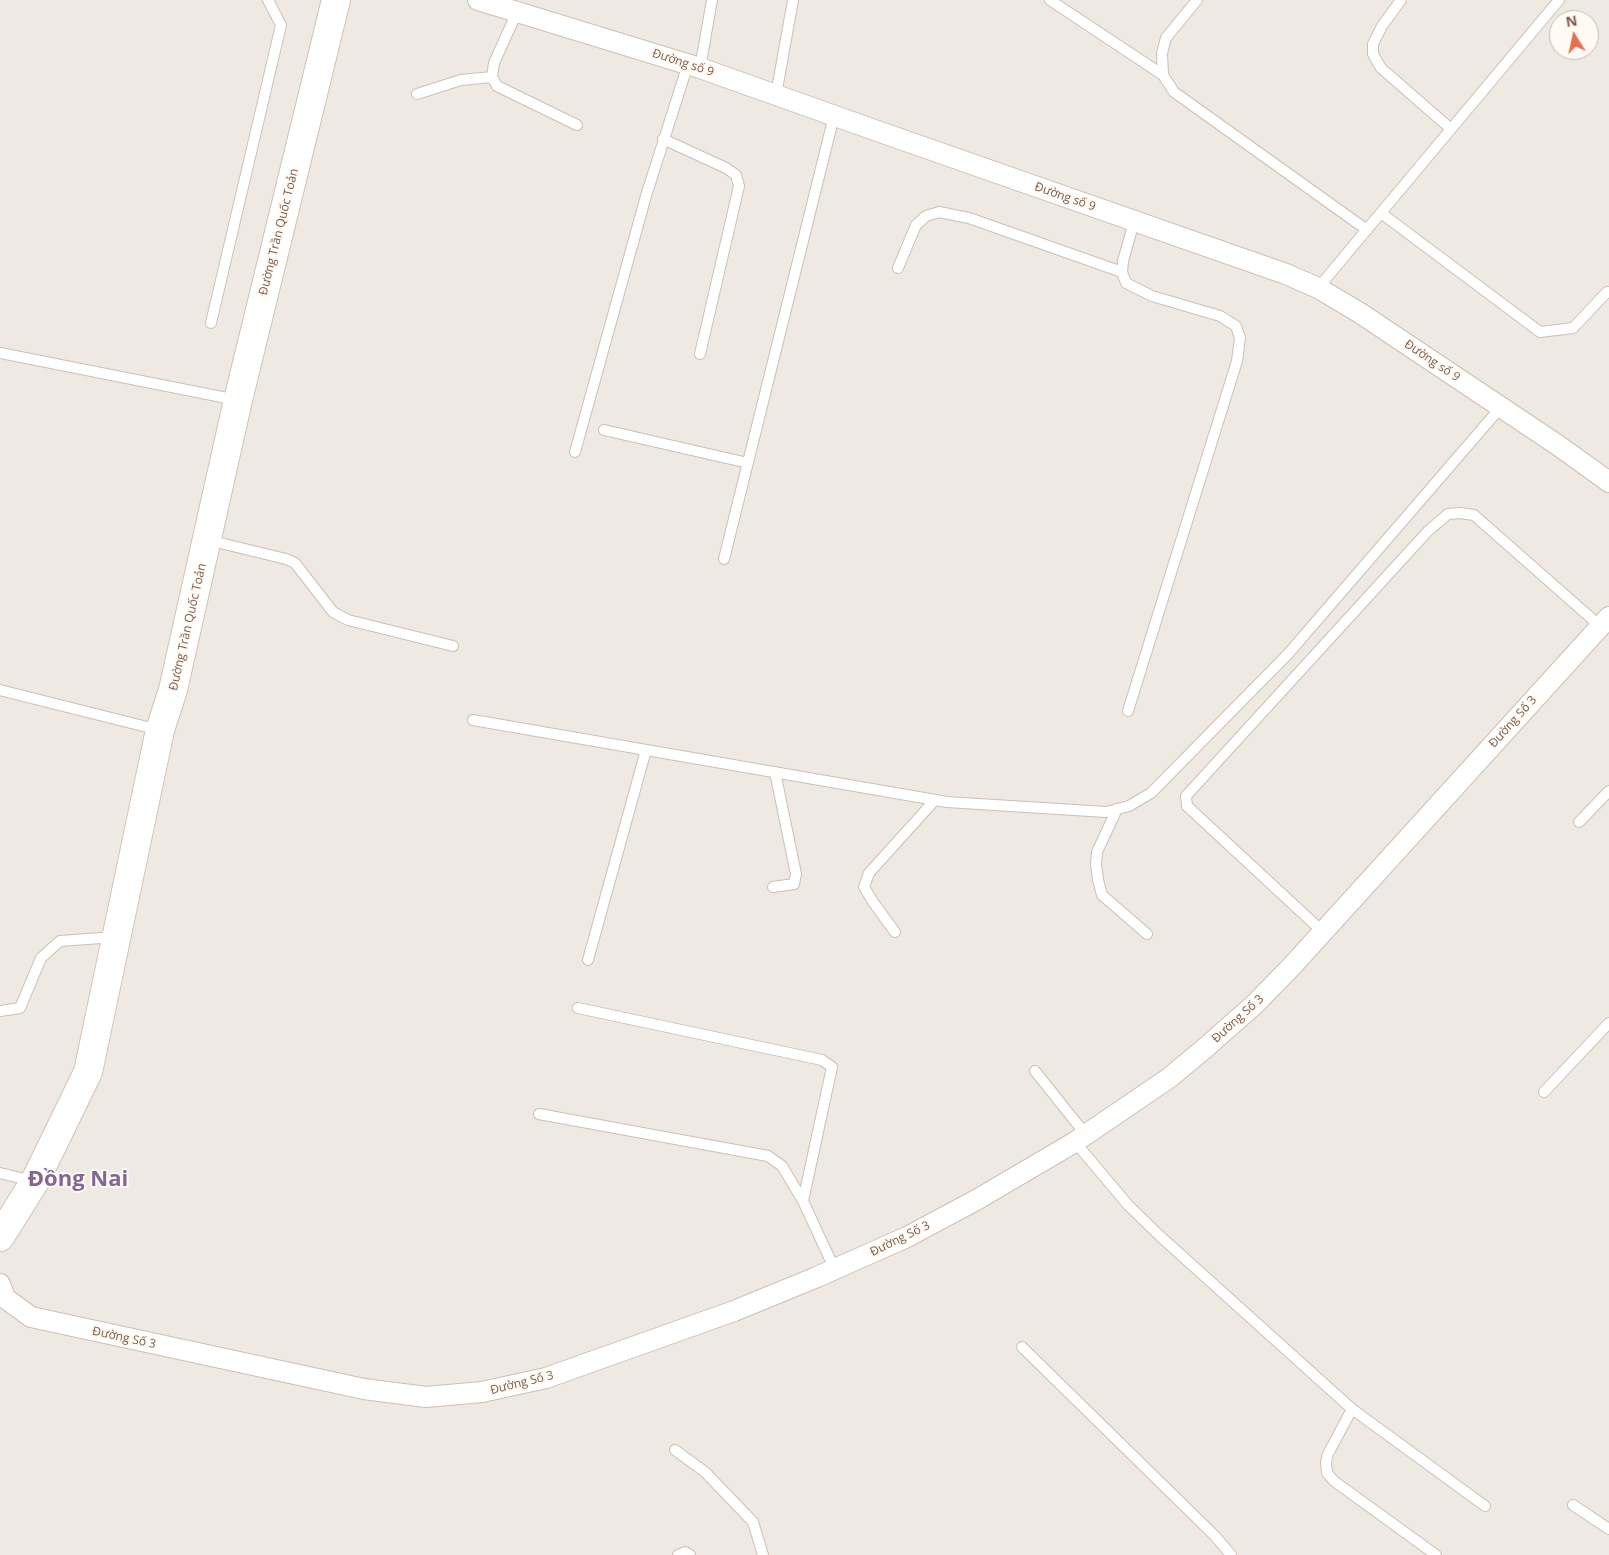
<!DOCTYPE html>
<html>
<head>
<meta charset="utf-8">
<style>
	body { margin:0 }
	#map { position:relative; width:1609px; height:1555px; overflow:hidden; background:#fdf6ec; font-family:"Open Sans",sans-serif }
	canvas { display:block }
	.north { position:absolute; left:1549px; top:10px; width:50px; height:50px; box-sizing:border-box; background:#fffaf3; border:1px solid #cabbb1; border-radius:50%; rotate:350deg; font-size:14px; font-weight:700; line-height:20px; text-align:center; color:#7a5c4d }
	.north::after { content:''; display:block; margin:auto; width:18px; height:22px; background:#e76f51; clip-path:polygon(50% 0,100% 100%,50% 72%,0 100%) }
</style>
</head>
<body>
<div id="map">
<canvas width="1609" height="1555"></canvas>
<div class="north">N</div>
</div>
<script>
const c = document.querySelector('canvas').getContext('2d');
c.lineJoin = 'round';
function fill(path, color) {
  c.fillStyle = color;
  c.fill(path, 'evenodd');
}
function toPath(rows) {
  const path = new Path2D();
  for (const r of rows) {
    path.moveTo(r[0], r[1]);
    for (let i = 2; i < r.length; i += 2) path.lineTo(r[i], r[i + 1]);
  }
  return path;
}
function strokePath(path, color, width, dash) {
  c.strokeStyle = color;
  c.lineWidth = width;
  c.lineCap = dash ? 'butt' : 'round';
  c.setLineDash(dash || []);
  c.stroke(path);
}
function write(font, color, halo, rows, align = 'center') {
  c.font = font + ' "Open Sans",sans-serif';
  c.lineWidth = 4;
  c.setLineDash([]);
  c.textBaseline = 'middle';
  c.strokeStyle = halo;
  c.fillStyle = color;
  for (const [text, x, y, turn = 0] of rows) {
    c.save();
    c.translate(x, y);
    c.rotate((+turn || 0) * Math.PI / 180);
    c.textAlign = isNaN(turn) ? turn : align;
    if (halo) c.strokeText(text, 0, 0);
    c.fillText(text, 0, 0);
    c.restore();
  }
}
const industrial = toPath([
	[0,0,1609,0,1609,1555,0,1555],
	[1559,20,1589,20,1589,50,1559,50]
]);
const lane = toPath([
	[1050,0,1163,75],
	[1197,0,1166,38,1162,53,1163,75,1174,92,1367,230],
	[1401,0,1382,26,1373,44,1373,54,1381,68,1451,129],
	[517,12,494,63,492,77,497,86,577,125],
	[700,68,712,0],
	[417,94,461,80,492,77],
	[776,95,793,0],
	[663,139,726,168,736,175,739,186,700,354],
	[1381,213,1540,332,1573,328,1607,292,1609,292],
	[898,268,916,225,926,216,939,212,969,218,1122,272],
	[1318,288,1559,0],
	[211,323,281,25,268,0],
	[0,353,237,400],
	[604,430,748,463],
	[575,452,646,196,688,64],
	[208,540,286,559,295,563,333,612,348,620,453,646],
	[724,559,834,116],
	[0,690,159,730],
	[1128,711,1237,361,1240,338,1236,326,1220,316,1152,296,1126,283,1122,272,1123,261,1134,222],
	[473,720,947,802,1106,812,1129,806,1151,793,1288,654,1501,407],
	[1117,809,1097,852,1096,864,1098,880,1102,895,1147,934],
	[1579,822,1609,791],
	[773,887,794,884,796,874,775,772],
	[895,932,873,902,864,887,869,873,935,800],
	[1323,932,1187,806,1186,796,1428,531,1448,514,1460,513,1474,515,1600,626],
	[588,960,646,750],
	[578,1008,822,1060,832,1067,803,1201],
	[0,1011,20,1008,41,958,60,941,115,937],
	[1035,1071,1086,1135],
	[1544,1092,1609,1023],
	[539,1114,768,1156,782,1166,803,1201,835,1270],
	[1075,1142,1128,1205,1161,1237,1352,1409,1485,1506],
	[0,1173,33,1181],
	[1022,1347,1215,1536,1231,1555],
	[1352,1409,1328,1454,1326,1462,1327,1473,1334,1481,1436,1555],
	[675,1450,705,1472,753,1522,763,1555],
	[1573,1505,1609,1529],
	[678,1555,685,1552,690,1555]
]);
const street = toPath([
	[478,0,700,68,883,133,1286,274,1318,288,1360,313,1559,446,1609,482],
	[0,1284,5,1298,31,1317,364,1389,426,1397,482,1392,546,1378,734,1311,817,1277,907,1237,978,1199,1075,1142,1169,1078,1204,1049,1255,1004,1292,966,1609,617]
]);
const secondary = toPath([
	[0,1237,35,1181,88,1072,160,730,173,690,238,400,336,0]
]);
const streetNames = [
	["Đường số 9",683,63,18],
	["Đường số 9",1065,197,19],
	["Đường Trần Quốc Toản",279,232,-76],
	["Đường số 9",1432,361,34],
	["Đường Trần Quốc Toản",188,627,-77],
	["Đường Số 3",1513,722,-48],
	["Đường Số 3",1238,1019,-42],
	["Đường Số 3",900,1239,-26],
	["Đường Số 3",124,1338,12],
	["Đường Số 3",522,1383,-14]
];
const townNames = [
	["Đồng Nai",78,1180]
];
fill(industrial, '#efe9e4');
strokePath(lane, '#d1beb0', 12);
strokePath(street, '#d1beb0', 22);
strokePath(secondary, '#d6c0b0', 30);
strokePath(lane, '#fff', 10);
strokePath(street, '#fff', 20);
strokePath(secondary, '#fff', 28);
write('12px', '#7a5c4d', '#fffaf3', streetNames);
write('bold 22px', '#846695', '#fffaf3', townNames);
</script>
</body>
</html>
